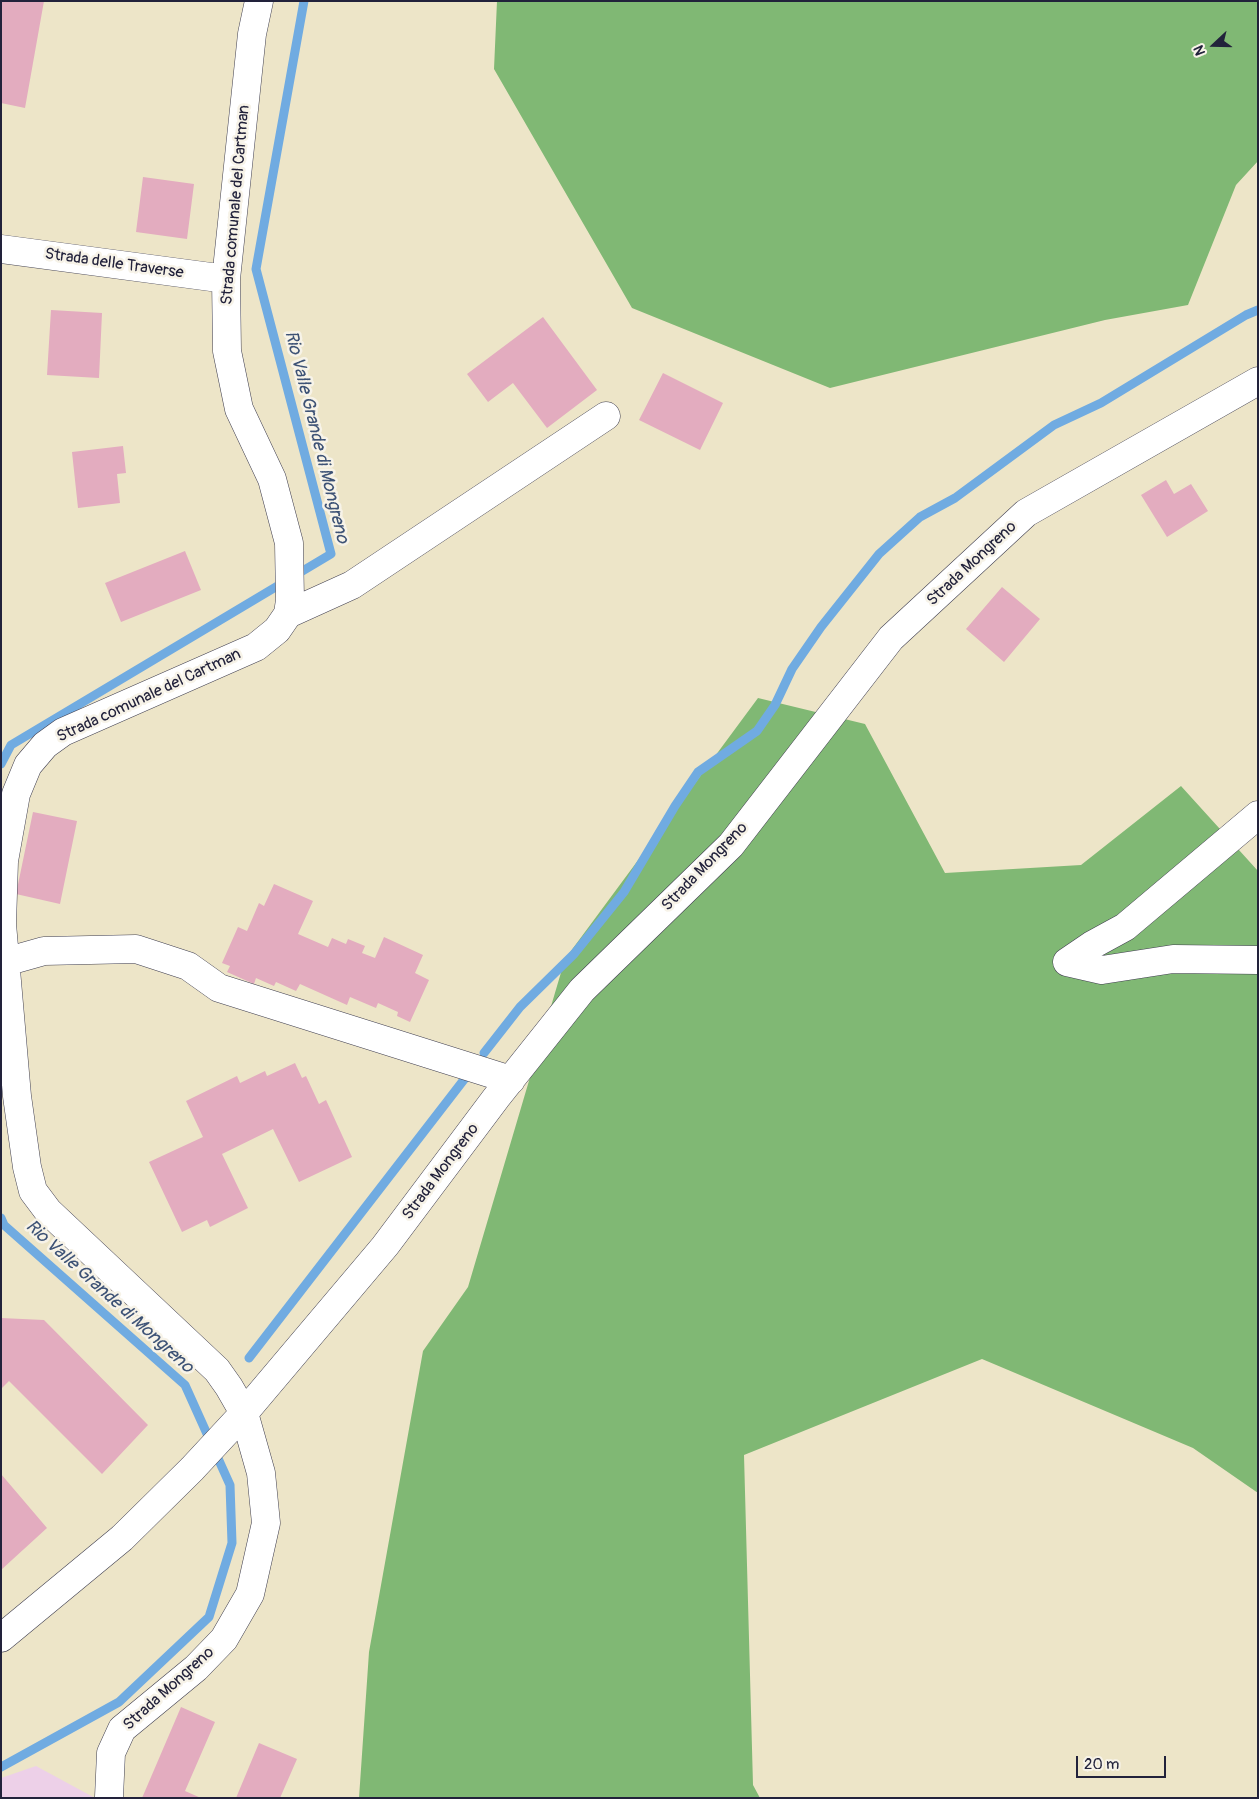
<!DOCTYPE html>
<html>
<head>
<meta charset="utf-8">
<style>
	body { margin:0 }
	#map { position:relative; width:1259px; height:1799px; overflow:hidden; background:#ede5c8; font-family:Pangolin,sans-serif }
	canvas { display:block }
	.frame { position:absolute; inset:0; border:2px solid #22223b; pointer-events:none }
	.north { position:absolute; left:1189px; top:20px; width:50px; height:50px; -webkit-text-stroke:4px #f7f3e8; paint-order:stroke; rotate:249deg; font-size:14px; font-weight:700; line-height:20px; text-align:center; color:#22223b }
	.north::after { content:''; display:block; margin:auto; width:18px; height:22px; background:#22223b; clip-path:polygon(50% 0,100% 100%,50% 72%,0 100%) }
	.scale { position:absolute; left:1076px; top:1756px; width:90px; height:22px; box-sizing:border-box; border:2px solid #22223b; border-top:0; padding-left:6px; font-size:15px; line-height:18px; white-space:nowrap; color:#22223b; -webkit-text-stroke:4px #f7f3e8; paint-order:stroke }
</style>
</head>
<body>
<div id="map">
<canvas width="1259" height="1799"></canvas>
<div class="frame"></div>
<div class="north">N</div>
<div class="scale">20 m</div>
</div>
<script>
const c = document.querySelector('canvas').getContext('2d');
c.lineJoin = 'round';
function fill(path, color) {
  c.fillStyle = color;
  c.fill(path, 'evenodd');
}
function toPath(rows) {
  const path = new Path2D();
  for (const r of rows) {
    path.moveTo(r[0], r[1]);
    for (let i = 2; i < r.length; i += 2) path.lineTo(r[i], r[i + 1]);
  }
  return path;
}
function strokePath(path, color, width, dash) {
  c.strokeStyle = color;
  c.lineWidth = width;
  c.lineCap = dash ? 'butt' : 'round';
  c.setLineDash(dash || []);
  c.stroke(path);
}
function write(font, color, halo, rows, align = 'center') {
  c.font = font + ' Pangolin,sans-serif';
  c.lineWidth = 5;
  c.setLineDash([]);
  c.textBaseline = 'middle';
  c.strokeStyle = halo;
  c.fillStyle = color;
  for (const [text, x, y, turn = 0] of rows) {
    c.save();
    c.translate(x, y);
    c.rotate((+turn || 0) * Math.PI / 180);
    c.textAlign = isNaN(turn) ? turn : align;
    if (halo) c.strokeText(text, 0, 0);
    c.fillText(text, 0, 0);
    c.restore();
  }
}
const built = toPath([
	[36,1766,95,1798,1,1798,1,1778]
]);
const forest = toPath([
	[497,1,1258,1,1258,161,1236,185,1188,305,1105,320,830,388,632,308,494,69],
	[758,698,865,724,945,873,1081,865,1181,786,1258,871,1258,1493,1193,1448,982,1359,744,1455,753,1785,760,1798,359,1798,369,1652,423,1351,468,1287,565,959]
]);
const stream = toPath([
	[1,764,11,745,331,554,256,269,304,1],
	[484,1053,520,1007,574,954,624,892,675,806,698,772,757,731,775,705,792,669,821,627,879,554,920,517,955,498,1054,425,1101,403,1246,315,1258,310],
	[1,1218,4,1225,185,1385,230,1485,232,1543,209,1617,119,1702,1,1767],
	[249,1358,466,1077]
]);
const building = toPath([
	[1,1,44,1,25,108,1,103],
	[143,177,194,184,187,239,136,232],
	[51,310,102,313,99,378,47,375],
	[543,317,597,390,547,428,513,383,488,402,467,374],
	[663,373,723,403,700,450,639,420],
	[123,446,126,473,117,474,120,503,78,508,72,452],
	[1166,480,1174,494,1191,484,1208,511,1167,537,1141,495],
	[185,551,201,590,121,622,105,583],
	[1002,587,1040,619,1004,662,966,629],
	[33,812,77,821,60,904,16,894],
	[274,884,313,901,298,934,328,947,332,938,346,944,348,939,365,946,362,953,375,958,384,937,423,955,415,973,429,980,410,1022,397,1016,398,1012,378,1003,376,1008,350,997,347,1005,300,984,296,991,276,982,274,986,256,978,254,984,227,972,230,966,222,963,238,927,247,931,259,903,264,906],
	[295,1063,302,1078,306,1076,319,1104,326,1100,352,1157,299,1182,273,1129,222,1154,248,1208,210,1227,207,1220,182,1232,149,1162,203,1137,186,1101,237,1076,240,1083,265,1071,267,1076],
	[1,1318,44,1320,148,1425,102,1474,9,1381,1,1389],
	[1,1474,47,1528,1,1570],
	[181,1707,215,1722,185,1791,201,1798,142,1798],
	[259,1743,297,1759,280,1798,236,1798]
]);
const minor = toPath([
	[1,249,226,279],
	[288,614,352,585,606,416],
	[1258,815,1125,927,1092,945,1067,962,1102,970,1173,959,1258,960],
	[5,962,44,951,136,949,188,966,219,988,511,1080],
	[1,1638,122,1538,192,1469,244,1413,385,1246,496,1098,582,990,731,845,891,638,1026,513,1258,381],
	[109,1797,111,1753,122,1729,196,1668,224,1639,250,1594,266,1523,261,1473,244,1413,229,1387,217,1370,48,1211,33,1191,27,1167,17,1096,2,924,4,861,16,794,28,765,45,745,63,732,256,647,277,630,288,614,290,600,289,543,272,479,239,409,227,351,226,279,252,34,259,1]
]);
const streetNames = [
	["Strada comunale del Cartman",236,205,-85],
	["Strada delle Traverse",114,264,8],
	["Strada Mongreno",972,564,-43],
	["Strada comunale del Cartman",149,696,-25],
	["Strada Mongreno",705,867,-46],
	["Strada Mongreno",441,1172,-53],
	["Strada Mongreno",169,1689,-42]
];
const waterNames = [
	["Rio Valle Grande di Mongreno",316,437,76],
	["Rio Valle Grande di Mongreno",109,1297,42]
];
fill(built, '#edd0e8');
fill(forest, '#80b874');
strokePath(stream, '#70abe1', 9);
fill(building, '#e3acbf');
strokePath(minor, '#403f50', 29);
strokePath(minor, '#fff', 28);
write('16px', '#22223b', '#f7f3e8', streetNames);
write('italic 18px', '#3d5275', '#f7f3e8', waterNames);
</script>
</body>
</html>
